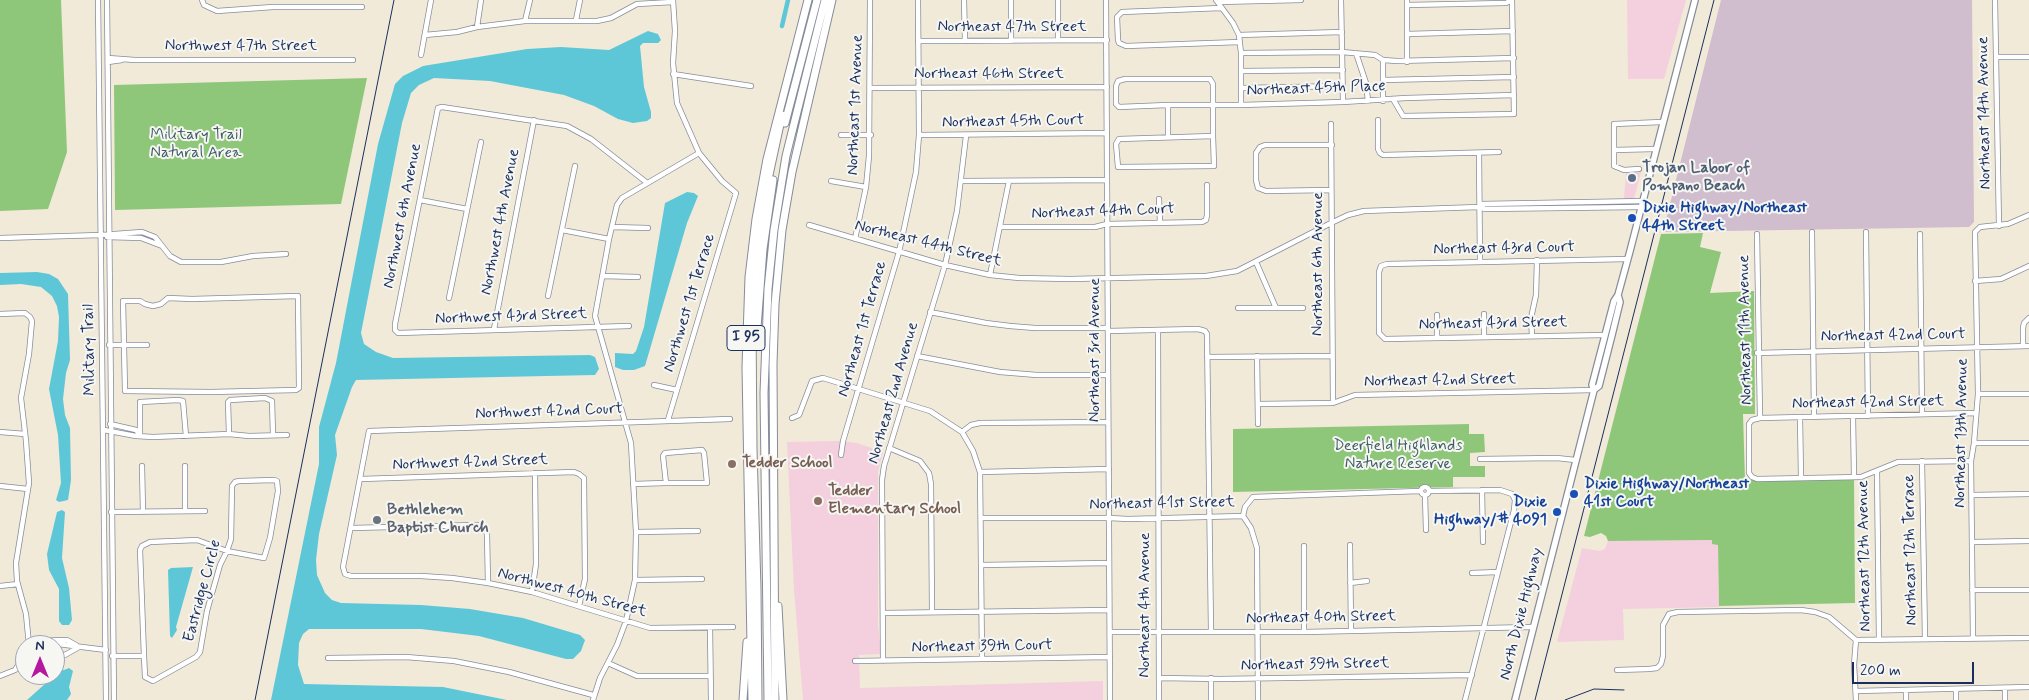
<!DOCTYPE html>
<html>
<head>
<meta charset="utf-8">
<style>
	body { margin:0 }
	#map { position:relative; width:2029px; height:700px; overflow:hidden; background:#f1ead8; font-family:Mynerve,sans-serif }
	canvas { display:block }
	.north { position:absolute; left:15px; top:635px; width:50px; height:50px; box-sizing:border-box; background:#f6f6f2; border:1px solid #9ea6b7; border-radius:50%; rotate:0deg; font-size:14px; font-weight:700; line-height:20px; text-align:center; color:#1b2f5e }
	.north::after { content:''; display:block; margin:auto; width:18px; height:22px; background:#b5179e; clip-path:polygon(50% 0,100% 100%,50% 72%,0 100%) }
	.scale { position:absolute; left:1852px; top:662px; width:122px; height:22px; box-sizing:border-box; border:2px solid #1b2f5e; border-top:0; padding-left:6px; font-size:15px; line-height:18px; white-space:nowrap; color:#1b2f5e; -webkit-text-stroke:4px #f6f6f2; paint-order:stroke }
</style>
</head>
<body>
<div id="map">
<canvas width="2029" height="700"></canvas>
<div class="north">N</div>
<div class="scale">200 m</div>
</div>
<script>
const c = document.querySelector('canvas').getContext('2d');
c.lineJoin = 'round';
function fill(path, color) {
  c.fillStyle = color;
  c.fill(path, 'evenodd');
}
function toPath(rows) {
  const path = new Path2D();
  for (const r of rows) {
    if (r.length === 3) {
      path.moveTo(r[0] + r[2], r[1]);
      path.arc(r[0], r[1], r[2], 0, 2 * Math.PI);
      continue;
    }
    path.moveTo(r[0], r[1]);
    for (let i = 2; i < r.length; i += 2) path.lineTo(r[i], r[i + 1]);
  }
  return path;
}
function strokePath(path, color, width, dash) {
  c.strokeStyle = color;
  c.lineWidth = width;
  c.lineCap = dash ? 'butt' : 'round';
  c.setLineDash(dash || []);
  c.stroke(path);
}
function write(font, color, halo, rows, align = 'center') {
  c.font = font + ' Mynerve,sans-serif';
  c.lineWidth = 4;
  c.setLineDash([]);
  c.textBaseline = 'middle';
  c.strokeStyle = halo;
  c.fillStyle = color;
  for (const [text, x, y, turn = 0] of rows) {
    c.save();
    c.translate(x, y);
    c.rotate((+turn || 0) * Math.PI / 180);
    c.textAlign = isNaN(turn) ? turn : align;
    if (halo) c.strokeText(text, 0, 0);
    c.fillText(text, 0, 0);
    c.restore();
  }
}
const built = toPath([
	[1627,0,1686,0,1664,79,1628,79],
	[1641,172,1634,199,1624,199,1626,173],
	[839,441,857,443,883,452,878,472,878,625,881,654,859,655,860,688,1103,681,1103,700,803,700,794,590,787,442],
	[1712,540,1718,545,1719,607,1623,609,1624,640,1557,642,1582,548,1600,551,1605,549,1608,541]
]);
const industrial = toPath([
	[1721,0,1972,0,1974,222,1969,227,1663,232]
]);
const green = toPath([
	[0,0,61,0,67,152,48,209,0,211],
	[367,78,341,204,115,210,114,85],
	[1703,233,1700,247,1721,252,1710,293,1754,291,1755,414,1743,414,1745,480,1854,478,1855,603,1719,606,1718,545,1712,544,1712,540,1608,541,1606,536,1601,533,1590,537,1584,536,1661,234],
	[1469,424,1469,434,1484,434,1485,452,1470,453,1470,466,1485,466,1485,477,1453,477,1453,487,1233,492,1233,429]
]);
const water = toPath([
	[648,31,658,34,661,40,658,43,643,43,640,46,644,87,651,112,651,118,647,121,633,123,618,119,594,106,564,95,490,81,434,78,419,85,411,93,402,123,361,333,364,344,376,352,393,358,590,355,595,357,599,369,595,375,356,380,352,387,335,435,337,455,319,534,316,560,317,575,325,593,332,600,341,603,421,605,470,609,523,618,580,635,585,640,581,651,573,659,566,659,479,636,421,629,309,629,303,634,299,643,298,665,304,684,443,687,507,700,271,700,319,464,319,427,336,363,378,144,395,84,403,76,423,66,527,49,561,47,609,50],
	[687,192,694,193,698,196,687,223,645,366,634,370,623,370,615,367,615,353,633,354,636,351,644,327,665,203],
	[37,272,49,274,58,279,68,294,70,360,66,373,63,399,65,415,70,428,71,480,68,500,59,502,56,500,61,483,58,435,49,389,58,341,59,317,57,306,52,296,41,287,21,284,0,285,0,273],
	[62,510,65,512,62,558,69,588,72,620,69,625,62,625,59,621,59,589,49,570,47,554,57,512],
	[193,567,176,627,177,630,172,638,170,636,168,570,171,568],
	[69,668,73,671,69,687,71,694,67,700,27,700,46,683,51,675,55,675,55,669,64,670]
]);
const canal = toPath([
	[782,26,788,0]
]);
const minor = toPath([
	[98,0,106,700],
	[107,0,114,700],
	[202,0,204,5,217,11,273,7,362,7],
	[964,0,965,41],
	[1011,0,1011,41],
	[1106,0,1110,700],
	[1216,0,1233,23,1239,35,1241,53,1241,105],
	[1341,0,1343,102],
	[1407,0,1407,62],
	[1995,0,1999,226],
	[1218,2,1301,0],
	[1407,5,1506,3,1512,0],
	[1221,8,1122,12,1117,17,1118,40,1119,43,1126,46,1240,42],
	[576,20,580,0],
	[525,21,530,0],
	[477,27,481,0],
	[1407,34,1513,31],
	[425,35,457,32,477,27,525,21,597,21,611,18,637,4,673,2],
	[1239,35,1342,32],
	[1058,40,1058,0],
	[918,41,1107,40],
	[1241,53,1342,52,1375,55,1383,60,1397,61,1514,58],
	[1356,53,1366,83,1368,101],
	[421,55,431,0],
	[1996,57,2029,57],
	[108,58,135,60,353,60],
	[108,62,122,60],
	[1241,71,1343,70],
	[673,74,751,86],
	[1383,80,1514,77],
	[871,88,1107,87],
	[1241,88,1343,86],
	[1393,99,1403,116,1514,114,1512,0],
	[1383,101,1383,60],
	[1378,120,1378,149,1380,153,1383,155,1499,152],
	[1331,124,1333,403],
	[841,135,871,135],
	[919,135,1107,133],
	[1213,136,1119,139,1116,144,1118,167,1214,166,1213,136,1213,84,1210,79,1125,79,1118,81,1116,86,1116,104,1119,107,1168,105,1241,105,1343,102,1406,98,1514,95],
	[1168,137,1168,105],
	[1614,150,1655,149],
	[1479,153,1480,262],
	[1639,169,1624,170,1614,166,1614,124,1662,122],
	[831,181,866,187],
	[961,181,1107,180],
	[1331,190,1266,191,1258,188,1256,180,1256,153,1260,147,1265,145,1332,145],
	[1159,199,1160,223],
	[420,200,467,209],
	[1479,207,1485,209,1641,207],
	[809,225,945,265,990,275,1019,278,1070,279,1206,276,1237,271,1331,223,1348,215,1364,211,1479,207,1481,204,1643,201],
	[612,227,648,228],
	[1001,227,1095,227,1107,224,1202,222,1206,220,1207,215,1207,185],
	[562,230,609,239],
	[1812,232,1814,417],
	[1866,232,1868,416],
	[1757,234,1760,418,1752,420,1749,424,1749,473,1752,477,1757,479,1861,477,1898,462,1971,461],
	[1920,234,1922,414],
	[107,237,141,238,162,246],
	[0,238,101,235,142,232,155,237,170,256,181,262,221,262,253,256,286,254],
	[855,239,866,187,869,156,870,0],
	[1256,262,1276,308],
	[990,275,1009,181],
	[602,276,638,277],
	[1975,281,2001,279,2029,266],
	[298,296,299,388,296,390,211,392,125,391,123,301,140,301,145,304,153,306,161,304,168,298,192,299,298,296],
	[548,296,575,166],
	[449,298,481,142],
	[1238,308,1303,308],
	[930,312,986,323,1010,326,1035,328,1108,328],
	[0,314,25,313,30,317,32,321,29,354,21,398,26,441,29,483,16,563,17,581,26,614,29,645],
	[1484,314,1484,337],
	[1437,315,1437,338],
	[629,326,398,333,395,330,395,324,438,108,442,107,567,126,591,139,646,182],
	[494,329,534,120],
	[1108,331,1198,329,1205,331,1207,334,1211,631],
	[1158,331,1159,700],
	[1605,335,1385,339,1379,333,1379,272,1381,266,1387,264,1628,259],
	[1532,336,1531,318,1536,295,1537,260],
	[109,345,147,345],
	[2023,346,2023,328,2024,323,2029,318],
	[1757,353,2029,346],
	[917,356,1000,372,1037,375,1108,375],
	[1257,356,1258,424],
	[1207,357,1332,356],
	[654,385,677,390],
	[1978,394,2029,394],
	[1258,404,1333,403,1355,395,1594,390],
	[1853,416,1854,477],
	[1800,417,1801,478],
	[792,418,799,415,812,381,823,378,930,411,962,432,971,425,980,423,1108,422],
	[1760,418,1976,413],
	[730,419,369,431,343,567,345,574,351,576,421,576,452,578,488,583,532,592,650,628,733,627],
	[668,420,736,193,722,181,699,153,677,103,673,63,675,31,673,0],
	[110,424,136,430,140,435],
	[104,430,136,436,153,437,229,434,249,436,287,435],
	[0,432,25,434],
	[962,432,973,451,980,472,982,658],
	[229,434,228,402,230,400,265,398,272,401,273,435],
	[140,435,140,402,178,400,183,401,186,436],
	[1974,443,2029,443],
	[889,448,920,461,929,473,931,484,932,612],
	[841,455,843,441,899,252,916,172,919,135,918,0],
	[1480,459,1557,458,1575,460],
	[1922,461,1925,639],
	[142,466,143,512],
	[185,466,185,511],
	[1877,471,1879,640],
	[980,472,1109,469],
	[361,479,574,472,579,474,584,478,585,579,579,606],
	[633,484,666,483,707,483,704,453,702,450,665,453,663,456,666,483],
	[0,486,28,489],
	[1425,491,4],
	[1482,490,1483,542],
	[1429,491,1500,490,1512,494,1515,500,1514,510,1465,700],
	[1425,495,1426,530],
	[1972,495,2029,494],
	[111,512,205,511],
	[1243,516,1251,528,1257,548,1258,700],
	[981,518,1109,518,1128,519,1243,516,1245,507,1253,497,1420,491],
	[351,528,477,525,484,527,487,534,488,583],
	[636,532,698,531],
	[1972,542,2029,541],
	[1350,545,1351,631],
	[1304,546,1304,632],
	[981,565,1109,563],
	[1472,573,1498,572],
	[635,580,702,579],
	[1350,583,1367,581],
	[0,586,18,584],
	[1972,590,2029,590],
	[532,592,536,564,535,473],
	[883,613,1109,610],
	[710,628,711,700],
	[1110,632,1304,632,1533,627],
	[1973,639,1971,461,1974,443,1978,394,1975,232,1980,227,2008,224,2029,215],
	[1856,640,2029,638],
	[1856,640,1854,665,1856,700],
	[30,641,67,640,76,645],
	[52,645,58,644,106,650],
	[55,653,65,655,79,647],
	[112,656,144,656],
	[144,656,145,677,153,681,196,657,200,652,207,611,220,565,227,551,231,539,232,486,235,482,239,481,274,480,277,481,278,491,270,538,264,558,227,551,197,540,150,542,142,546,140,550,144,656],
	[328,658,406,657,454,661,509,672,593,695],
	[855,661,1110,657],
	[883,661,882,480,884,466,945,265,957,211,966,136],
	[608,663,637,676,710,676],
	[1617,670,1649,669,1657,668,1661,664,1663,656,1663,625,1669,614,1678,612,1801,610,1815,612,1829,617,1856,640],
	[0,676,15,670,25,654],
	[1159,678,1220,679,1472,675],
	[1211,678,1211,700],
	[2005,688,2005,700],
	[1956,689,1956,700],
	[1906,690,1906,700],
	[1856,691,2029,687],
	[593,700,600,678,617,645,626,621,635,580,636,532,631,443,595,316,609,239,617,205,622,198,699,153]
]);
const major = toPath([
	[1594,390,1599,386,1612,335,1620,302,1618,295],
	[1515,700,1594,390,1592,385,1614,301,1618,295,1630,251,1695,0]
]);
const highway = toPath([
	[785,123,817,0],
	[756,341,763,249,773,180],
	[778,606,783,700],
	[743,700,747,642],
	[752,700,746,367,749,277,756,219,767,159,808,0],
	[758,700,757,589,753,449,752,323,760,233,769,175,782,115],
	[768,700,764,393,768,289,774,230,786,156,825,0],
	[775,700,773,364,775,304,782,230,792,172,832,0]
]);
const rail = toPath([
	[255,700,394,0],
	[1535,700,1714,0],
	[1565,700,1594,689,1624,690]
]);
const markers = [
	[1632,178,5,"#5c6f8a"],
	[1632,218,5,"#1a4fb4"],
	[732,464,5,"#8d6e63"],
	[1574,494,5,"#1a4fb4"],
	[818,501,5,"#8d6e63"],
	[1557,512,5,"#1a4fb4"],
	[377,520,5,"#6b7280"]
];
const shields = [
	[746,338,38]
];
const shieldNames = [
	["I 95",746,338]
];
const streetNames = [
	["Northeast 47th Street",1012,28],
	["Northwest 47th Street",241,47],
	["Northeast 46th Street",989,75],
	["Northeast 45th Place",1316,89,-2],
	["Northeast 1st Avenue",856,105,-88],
	["Northeast 14th Avenue",1985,113,-91],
	["Northeast 45th Court",1013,122,-1],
	["Northeast 44th Court",1103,212,-2],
	["Northwest 6th Avenue",403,216,-79],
	["Northwest 4th Avenue",501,222,-79],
	["Northeast 44th Street",928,244,14],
	["Northeast 43rd Court",1504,249,-1],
	["Northeast 6th Avenue",1319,264,-90],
	["Northwest 1st Terrace",690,303,-73],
	["Northwest 43rd Street",511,317,-2],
	["Northeast 43rd Street",1493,324,-1],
	["Northeast 1st Terrace",863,329,-74],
	["Northeast 11th Avenue",1746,330,-91],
	["Northeast 42nd Court",1893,336,-1],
	["Military Trail",90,350,-91],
	["Northeast 3rd Avenue",1096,350,-90],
	["Northeast 42nd Street",1440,381,-1],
	["Northeast 2nd Avenue",894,393,-74],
	["Northeast 42nd Street",1868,403,-1],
	["Northwest 42nd Court",549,412,-2],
	["Northeast 13th Avenue",1962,433,-89],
	["Northwest 42nd Street",470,463,-2],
	["Northeast 41st Street",1162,504,-1],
	["Northeast 12th Terrace",1911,550,-91],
	["Northeast 12th Avenue",1865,556,-91],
	["Eastridge Circle",203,591,-75],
	["Northwest 40th Street",572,593,15],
	["Northeast 4th Avenue",1146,605,-90],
	["North Dixie Highway",1522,614,-76],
	["Northeast 40th Street",1321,618,-1],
	["Northeast 39th Court",982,647,-1],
	["Northeast 39th Street",1315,665,-1]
];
const parkNames = [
	["Military Trail",196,136],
	["Natural Area",196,154],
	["Deerfield Highlands",1398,447],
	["Nature Reserve",1398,465]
];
const serviceNames = [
	["Trojan Labor of",1642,169],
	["Pompano Beach",1642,187]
];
const transitNames = [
	["Dixie Highway/Northeast",1642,209],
	["44th Street",1642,227],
	["Dixie Highway/Northeast",1584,485],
	["41st Court",1584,503],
	["Dixie",1547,503,"right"],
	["Highway/# 4091",1547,521,"right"]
];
const educationNames = [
	["Tedder School",742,464],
	["Tedder",828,492],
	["Elementary School",828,510]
];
const worshipNames = [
	["Bethlehem",387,511],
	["Baptist Church",387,529]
];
fill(built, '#f4cfde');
fill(industrial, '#d0bdce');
fill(green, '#8fc77a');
fill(water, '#5dc7d8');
strokePath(canal, '#5dc7d8', 4.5);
strokePath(minor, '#868c9b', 6);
strokePath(major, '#868c9b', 8);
strokePath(highway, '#868c9b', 9);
strokePath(minor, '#fff', 4.5);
strokePath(major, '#fff', 5.5);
strokePath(highway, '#fff', 7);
strokePath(rail, '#1b2f5e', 1);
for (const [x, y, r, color] of markers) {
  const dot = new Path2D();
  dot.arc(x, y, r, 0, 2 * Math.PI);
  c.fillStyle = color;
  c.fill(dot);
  strokePath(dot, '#f6f6f2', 2);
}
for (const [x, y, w] of shields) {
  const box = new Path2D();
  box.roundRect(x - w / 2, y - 12.5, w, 25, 4);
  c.fillStyle = '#f6f6f2';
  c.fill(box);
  strokePath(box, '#1b2f5e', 1);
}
write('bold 15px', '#1b2f5e', null, shieldNames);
write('16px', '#1b2f5e', '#f6f6f2', streetNames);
write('16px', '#3e5d66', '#f6f6f2', parkNames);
write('bold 16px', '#4e5e75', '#f6f6f2', serviceNames, 'left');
write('bold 16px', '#164399', '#f6f6f2', transitNames, 'left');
write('bold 16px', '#785e54', '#f6f6f2', educationNames, 'left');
write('bold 16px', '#5b616d', '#f6f6f2', worshipNames, 'left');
</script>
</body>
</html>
